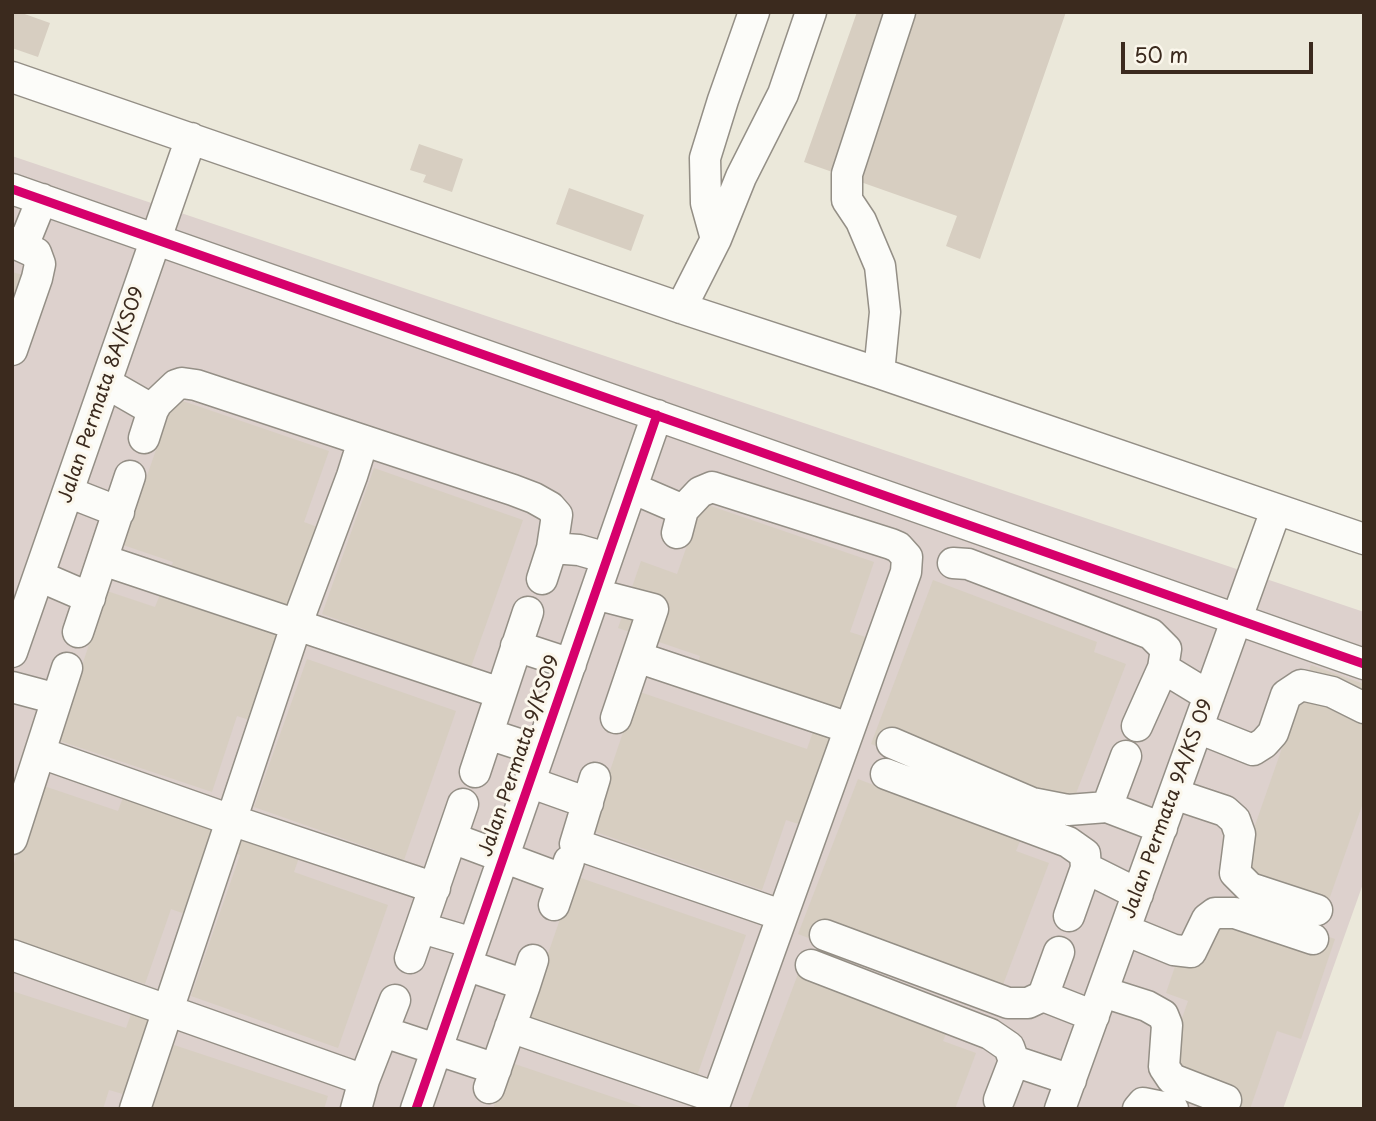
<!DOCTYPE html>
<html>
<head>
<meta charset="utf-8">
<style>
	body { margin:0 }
	#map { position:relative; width:1376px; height:1121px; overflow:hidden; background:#ebe8da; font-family:"Playpen Sans",sans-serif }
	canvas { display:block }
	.frame { position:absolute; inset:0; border:14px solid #3b2a1e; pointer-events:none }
	.scale { position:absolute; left:1121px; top:42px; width:192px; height:32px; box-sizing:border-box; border:4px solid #3b2a1e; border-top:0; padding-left:9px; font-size:21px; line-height:24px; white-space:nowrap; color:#3b2a1e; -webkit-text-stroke:5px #fbf7ec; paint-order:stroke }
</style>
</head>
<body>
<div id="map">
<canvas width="1376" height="1121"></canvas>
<div class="frame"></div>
<div class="scale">50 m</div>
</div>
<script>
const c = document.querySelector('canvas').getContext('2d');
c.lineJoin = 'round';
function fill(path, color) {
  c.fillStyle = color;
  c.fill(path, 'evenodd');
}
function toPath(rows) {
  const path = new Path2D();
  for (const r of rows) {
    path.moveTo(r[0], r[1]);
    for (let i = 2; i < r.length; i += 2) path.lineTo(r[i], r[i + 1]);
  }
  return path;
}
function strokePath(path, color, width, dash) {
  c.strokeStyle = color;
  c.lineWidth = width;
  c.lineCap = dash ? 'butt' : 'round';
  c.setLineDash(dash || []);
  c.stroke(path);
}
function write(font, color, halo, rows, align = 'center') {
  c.font = font + ' "Playpen Sans",sans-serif';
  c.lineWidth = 6;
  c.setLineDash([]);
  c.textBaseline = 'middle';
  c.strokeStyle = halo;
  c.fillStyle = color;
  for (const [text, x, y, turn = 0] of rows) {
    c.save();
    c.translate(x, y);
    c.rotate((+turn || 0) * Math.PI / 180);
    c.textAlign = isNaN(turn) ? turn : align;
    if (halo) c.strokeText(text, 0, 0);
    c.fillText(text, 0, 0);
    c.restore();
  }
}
const industrial = toPath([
	[12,156,1364,612,1364,881,1283,1109,12,1109]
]);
const building = toPath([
	[12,12,19,12,50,23,38,57,12,48],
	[857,12,1066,12,980,259,946,246,957,216,804,162],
	[419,144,463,159,452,192,423,182,426,175,410,170],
	[569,188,644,215,631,251,556,224],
	[12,272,23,275,12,304],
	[174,398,329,451,304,522,328,531,262,724,237,716,212,792,57,740,107,591,155,607,173,562,123,545],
	[374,468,523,520,471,667,322,614],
	[702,503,874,562,850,632,878,641,814,829,786,820,762,890,590,830,637,691,807,749,816,723,692,680,700,656,618,628,641,561,677,574],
	[933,580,1097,642,1094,652,1126,664,1070,809,1035,806,871,744],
	[307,659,456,711,404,860,254,807],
	[1311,665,1364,684,1364,800,1324,914,1238,874],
	[858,779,1020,841,1016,851,1049,863,998,998,961,996,798,934],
	[41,785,118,811,126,789,226,823,193,917,171,909,145,984,12,939,12,869],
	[230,820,303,846,294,872,388,905,338,1048,191,996,240,855,221,848],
	[575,876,746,935,697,1076,526,1017],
	[1223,901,1335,939,1301,1039,1277,1031,1250,1109,1241,1109,1186,1090,1163,1073,1188,1001,1166,993,1191,919],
	[798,974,947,1031,943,1041,976,1053,955,1109,747,1109],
	[12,991,126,1028,134,1006,160,1015,133,1097,109,1090,103,1109,12,1109],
	[174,1045,328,1096,324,1109,129,1109,133,1098,154,1104],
	[509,1062,645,1108,645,1109,493,1109]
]);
const minor = toPath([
	[12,77,681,308,879,373,1364,539],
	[12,189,1364,664],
	[716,239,706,203,705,158,723,100,754,12],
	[12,242,36,253,40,264,37,278,12,350],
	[23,246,42,199],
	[681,308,716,239,741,177,783,94,811,12],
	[879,373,885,312,880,266,861,221,847,200,847,174,900,12],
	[106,383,153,410,144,438],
	[153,410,157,403,176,385,182,383,196,385,513,490,534,498,550,507,557,515,552,548],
	[632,488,683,510,677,533],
	[68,492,119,512],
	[683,510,700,492,712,487,891,544,898,547,907,557,906,572,713,1109],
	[103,560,500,693],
	[953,563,968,564,1151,634,1166,649,1163,668,1209,696],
	[39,576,90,598],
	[542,579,552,548,579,550,607,558],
	[595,594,653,609,616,718],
	[78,632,130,476],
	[516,646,571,664],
	[12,652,191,138],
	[637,657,849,728],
	[12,687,57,699],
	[1137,726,1163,668],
	[1198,728,1253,750,1264,743,1273,733,1286,695,1301,685,1332,692,1364,708],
	[488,734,540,751],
	[892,743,1032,803,1068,810,1107,807,1162,828],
	[41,753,231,820,435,888],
	[475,772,528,612],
	[886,774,1068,842,1085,854,1086,868],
	[595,778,575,844,781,915],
	[529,782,588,803],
	[1174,794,1225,811,1235,820,1240,834,1235,873,1250,888,1317,910],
	[1107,807,1126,756],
	[452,838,562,879],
	[12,839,67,668],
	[554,905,569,861],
	[1069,916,1086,868,1138,894],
	[422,928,473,943],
	[1125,930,1174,950,1191,952,1207,919,1215,913,1235,913,1313,939],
	[825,935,1008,1003,1028,1003,1043,996,1094,1016],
	[12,955,364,1080],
	[410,958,463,804],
	[466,965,525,985,489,1088],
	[811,965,990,1034,1009,1047,1014,1061],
	[525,985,533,960],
	[1103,992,1147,1006,1163,1015,1167,1025,1164,1067,1172,1079,1226,1100],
	[1043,996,1059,952],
	[510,1027,717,1098],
	[384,1032,496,1069],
	[999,1100,1014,1061,1071,1080],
	[135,1109,296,626,352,476,363,441],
	[356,1109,364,1080,395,1000],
	[416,1109,657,415],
	[1060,1109,1276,510],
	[1138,1109,1143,1103,1173,1109]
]);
const cycleway = toPath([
	[12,189,1364,664],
	[416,1109,657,415]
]);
const streetNames = [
	["Jalan Permata 8A/KS09",102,395,-71],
	["Jalan Permata 9/KS09",520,756,-71],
	["Jalan Permata 9A/KS 09",1168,809,-70]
];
fill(industrial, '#ddd1cd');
fill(building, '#d7cec1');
strokePath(minor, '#948f86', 33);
strokePath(minor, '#fcfcf9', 30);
strokePath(cycleway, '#d6006c', 9);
write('19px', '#3b2a1e', '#fbf7ec', streetNames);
</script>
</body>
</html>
